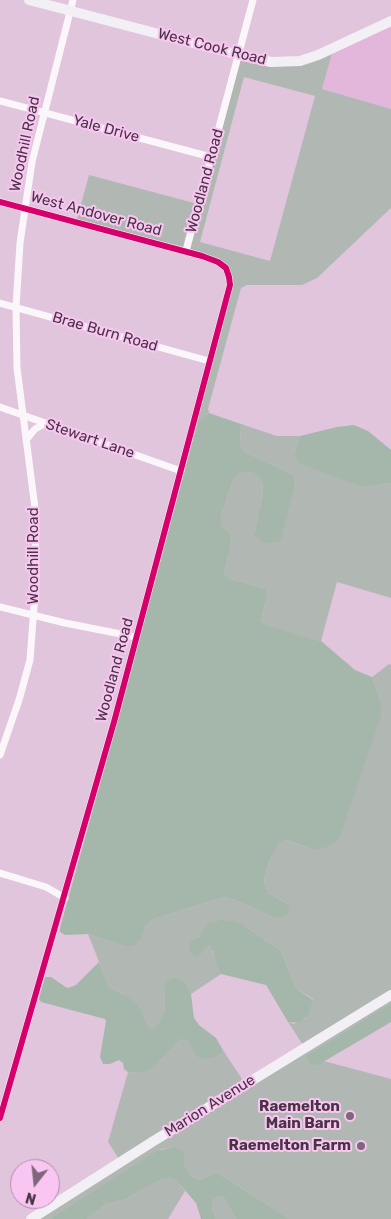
<!DOCTYPE html>
<html>
<head>
<meta charset="utf-8">
<style>
	body { margin:0 }
	#map { position:relative; width:391px; height:1219px; overflow:hidden; background:#e0c5dc; font-family:Rubik,sans-serif }
	canvas { display:block }
	.north { position:absolute; left:10px; top:1159px; width:50px; height:50px; box-sizing:border-box; background:#f9c6f1; border:1px solid #b38cad; border-radius:50%; rotate:196deg; font-size:14px; font-weight:700; line-height:20px; text-align:center; color:#493446 }
	.north::after { content:''; display:block; margin:auto; width:18px; height:22px; background:#7e677a; clip-path:polygon(50% 0,100% 100%,50% 72%,0 100%) }
</style>
</head>
<body>
<div id="map">
<canvas width="391" height="1219"></canvas>
<div class="north">N</div>
</div>
<script>
const c = document.querySelector('canvas').getContext('2d');
c.lineJoin = 'round';
function fill(path, color) {
  c.fillStyle = color;
  c.fill(path, 'evenodd');
}
function toPath(rows) {
  const path = new Path2D();
  for (const r of rows) {
    path.moveTo(r[0], r[1]);
    for (let i = 2; i < r.length; i += 2) path.lineTo(r[i], r[i + 1]);
  }
  return path;
}
function strokePath(path, color, width, dash) {
  c.strokeStyle = color;
  c.lineWidth = width;
  c.lineCap = dash ? 'butt' : 'round';
  c.setLineDash(dash || []);
  c.stroke(path);
}
function write(font, color, halo, rows, align = 'center') {
  c.font = font + ' Rubik,sans-serif';
  c.lineWidth = 4;
  c.setLineDash([]);
  c.textBaseline = 'middle';
  c.strokeStyle = halo;
  c.fillStyle = color;
  for (const [text, x, y, turn = 0] of rows) {
    c.save();
    c.translate(x, y);
    c.rotate((+turn || 0) * Math.PI / 180);
    c.textAlign = isNaN(turn) ? turn : align;
    if (halo) c.strokeText(text, 0, 0);
    c.fillText(text, 0, 0);
    c.restore();
  }
}
const built = toPath([
	[391,26,391,109,322,89,332,54]
]);
const green = toPath([
	[332,54,322,89,391,109,391,208,317,278,302,285,247,285,241,288,208,409,209,413,198,421,197,420,232,276,228,266,190,249,241,59,321,59],
	[244,77,315,96,270,261,200,242],
	[89,175,194,203,183,247,77,219],
	[241,424,277,436,300,436,294,454,368,487,391,483,391,598,337,582,321,641,266,627,261,621,268,593,265,588,230,579,224,574,231,543,221,527,221,515,234,477,243,472,254,472,262,481,263,494,254,535,292,474,245,452,240,445],
	[389,664,391,665,391,991,303,1045,288,1022,294,1024,305,1019,313,1002,313,999,298,990,295,986,281,951,244,925,203,932,199,937,191,940,204,951,207,947,211,947,221,974,191,994,187,985,164,989,165,1010,159,1023,153,1028,149,1027,143,1016,123,994,109,987,88,934,130,947,135,946,142,938,145,928,151,920,224,897,236,900,270,916,280,919,290,905,268,893,264,881,269,861,279,844,287,840,315,850,381,716,381,702,372,677],
	[391,998,391,1003,305,1056,391,1079,391,1219,290,1219,216,1172,200,1180,190,1176,187,1173,184,1160,173,1147,162,1149,49,1219,37,1219],
	[183,1038,187,1040,192,1047,222,1052,223,1050,244,1082,119,1159,108,1142,128,1072,139,1073,160,1061,180,1040],
	[169,1178,176,1180,185,1191,168,1219,87,1219,106,1204,126,1199,160,1180],
	[218,1196,224,1198,236,1219,216,1219,212,1208,212,1201]
]);
const forest = toPath([
	[209,413,241,424,240,445,245,452,292,474,295,484,280,542,264,543,254,535,263,494,262,481,253,472,243,472,234,477,221,515,221,527,230,534,231,543,224,574,230,579,265,588,268,593,261,621,266,626,321,641,355,670,372,677,381,702,381,716,339,839,327,847,315,850,287,840,279,844,269,861,264,881,268,893,290,905,289,913,280,919,270,916,236,900,224,897,151,920,145,928,142,938,135,946,129,947,88,934,65,935,60,932,60,928,117,723,198,421],
	[354,425,368,431,391,450,391,483,368,487,357,485,299,463,294,454,300,436,337,427],
	[221,920,233,921,244,925,281,951,295,986,298,990,313,1000,313,1002,308,1015,300,1023,288,1022,266,985,221,974,217,966,213,951,209,946,197,957,191,953,189,950,191,940,199,937,209,923],
	[99,962,109,987,130,998,137,1004,149,1027,153,1028,159,1023,165,1010,164,989,166,982,172,979,177,978,181,980,187,985,191,994,194,1018,199,1025,216,1038,223,1050,222,1052,215,1057,207,1059,199,1058,187,1040,183,1039,180,1040,160,1061,148,1070,139,1073,128,1072,124,1069,123,1063,119,1060,110,1064,103,1064,100,1057,106,1021,105,1019,41,1002,39,999,45,977,51,977,67,988,71,987,76,985],
	[391,1003,391,1022,318,1065,310,1064,305,1056],
	[173,1147,181,1149,184,1153,185,1166,190,1176,200,1180,216,1172,290,1219,236,1219,224,1198,218,1196,212,1201,212,1208,216,1219,201,1219,196,1203,176,1180,169,1178,160,1180,126,1199,106,1204,87,1219,49,1219,157,1151]
]);
const street = toPath([
	[0,101,211,157],
	[0,202,202,256,218,262,226,268,229,277,230,285,114,722,0,1118],
	[186,251,253,0],
	[0,303,209,361],
	[0,407,181,471],
	[26,440,35,429,46,423],
	[0,607,65,623,136,637],
	[0,755,19,700,30,660,36,580,35,508,17,368,16,307,20,243,32,162,73,0],
	[0,873,46,887,65,898]
]);
const secondary = toPath([
	[29,0,239,55,271,62,300,61,318,55,391,21],
	[31,1219,152,1142,391,995]
]);
const cycleway = toPath([
	[0,202,202,256,218,262,226,268,229,277,230,285,114,722,0,1118]
]);
const markers = [
	[350,1116,5,"#7e677a"],
	[361,1146,5,"#7e677a"]
];
const streetNames = [
	["West Cook Road",212,47,14],
	["Yale Drive",106,129,15],
	["Woodhill Road",25,144,-78],
	["Woodland Road",205,181,-75],
	["West Andover Road",96,214,15],
	["Brae Burn Road",105,332,16],
	["Stewart Lane",90,439,19],
	["Woodhill Road",34,556,-90],
	["Woodland Road",115,670,-75],
	["Marion Avenue",210,1106,-32]
];
const poiNames = [
	["Raemelton",340,1107],
	["Main Barn",340,1124],
	["Raemelton Farm",351,1146]
];
fill(built, '#e2b7db');
fill(green, '#b1b8b4');
fill(forest, '#a4b7aa');
strokePath(street, '#faf6fa', 7);
strokePath(secondary, '#f2eff5', 10);
strokePath(cycleway, '#d6006c', 6);
for (const [x, y, r, color] of markers) {
  const dot = new Path2D();
  dot.arc(x, y, r, 0, 2 * Math.PI);
  c.fillStyle = color;
  c.fill(dot);
  strokePath(dot, '#f9c6f1', 2);
}
write('15px', '#493446', '#f9c6f1', streetNames);
write('bold 15px', '#493446', '#f9c6f1', poiNames, 'right');
</script>
</body>
</html>
